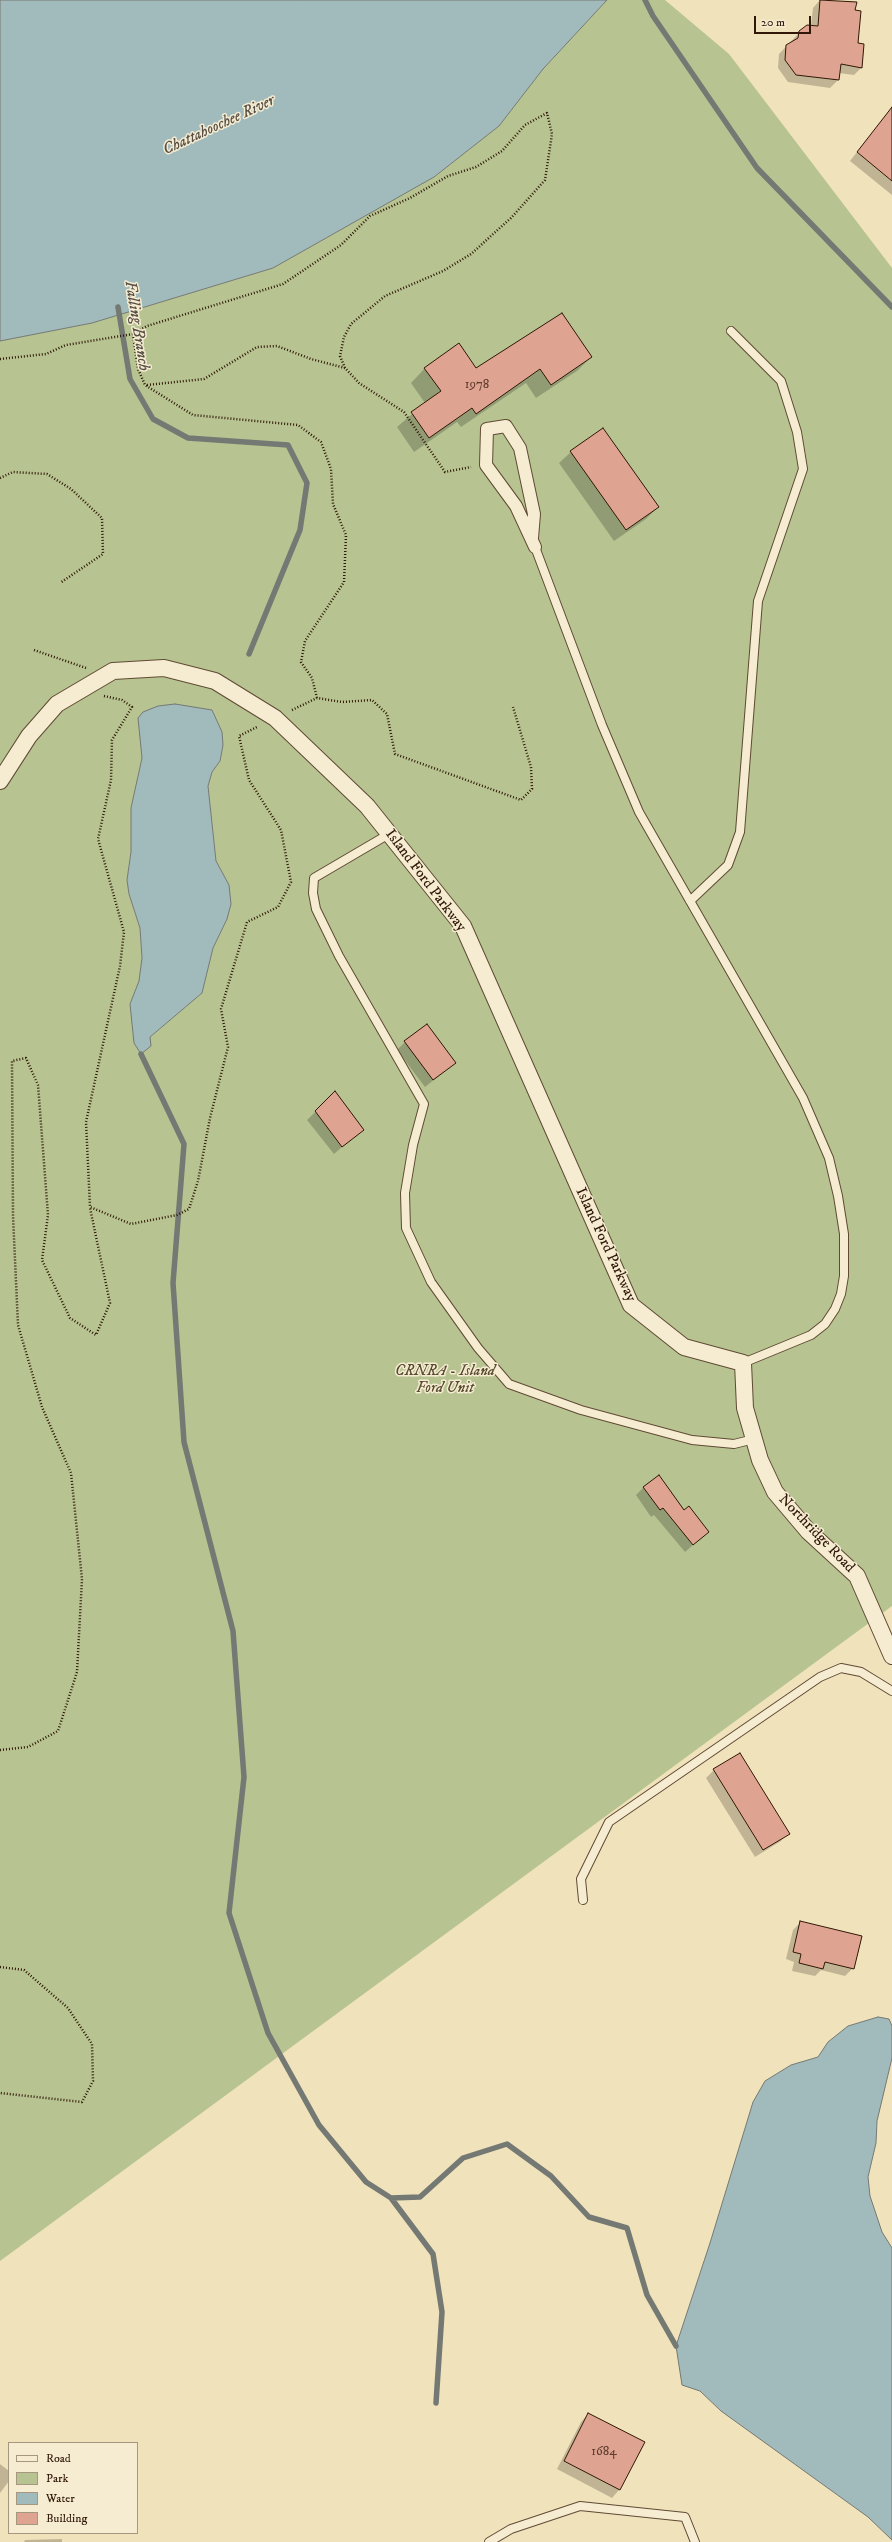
<!DOCTYPE html>
<html>
<head>
<meta charset="utf-8">
<style>
	body { margin:0 }
	#map { position:relative; width:892px; height:2542px; overflow:hidden; background:#f0e2ba; font-family:"IM FELL DW Pica",serif }
	canvas { display:block }
	.legend { position:absolute; left:8px; top:2442px; width:130px; height:92px; box-sizing:border-box; background:#f5ecd2; border:1px solid #a69781; margin:0; padding:5px 7px; list-style:none; font-size:12px; color:#301707 }
	.legend li { display:flex; align-items:center; gap:8px; height:20px }
	.legend b { width:20px; border:1px solid #a69781 }
	.scale { position:absolute; left:754px; top:16px; width:57px; height:18px; box-sizing:border-box; border:2px solid #301707; border-top:0; padding-left:5px; font-size:12px; line-height:14px; white-space:nowrap; color:#301707; -webkit-text-stroke:3px #f5ecd2; paint-order:stroke }
</style>
</head>
<body>
<div id="map">
<canvas width="892" height="2542"></canvas>
<ul class="legend">
<li><b style="height:5px;background:#f5ecd2"></b>Road</li>
<li><b style="height:11px;background:#b7c491"></b>Park</li>
<li><b style="height:11px;background:#a1babc"></b>Water</li>
<li><b style="height:11px;background:#dfa391"></b>Building</li>
</ul>
<div class="scale">20 m</div>
</div>
<script>
const c = document.querySelector('canvas').getContext('2d');
c.lineJoin = 'round';
function fill(path, color) {
  c.fillStyle = color;
  c.fill(path, 'evenodd');
}
function toPath(rows) {
  const path = new Path2D();
  for (const r of rows) {
    path.moveTo(r[0], r[1]);
    for (let i = 2; i < r.length; i += 2) path.lineTo(r[i], r[i + 1]);
  }
  return path;
}
function strokePath(path, color, width, dash) {
  c.strokeStyle = color;
  c.lineWidth = width;
  c.lineCap = dash ? 'butt' : 'round';
  c.setLineDash(dash || []);
  c.stroke(path);
}
function write(font, color, halo, rows, align = 'center') {
  c.font = font + ' "IM FELL DW Pica",serif';
  c.lineWidth = 3;
  c.setLineDash([]);
  c.textBaseline = 'middle';
  c.strokeStyle = halo;
  c.fillStyle = color;
  for (const [text, x, y, turn = 0] of rows) {
    c.save();
    c.translate(x, y);
    c.rotate((+turn || 0) * Math.PI / 180);
    c.textAlign = isNaN(turn) ? turn : align;
    if (halo) c.strokeText(text, 0, 0);
    c.fillText(text, 0, 0);
    c.restore();
  }
}
const green = toPath([
	[607,0,665,0,729,54,892,268,892,1606,0,2261,0,341,92,323,273,268,434,177,499,126,543,69],
	[212,710,222,732,220,761,212,772,208,786,216,861,229,885,227,919,213,948,202,993,150,1037,130,1004,139,981,142,958,140,928,129,894,127,880,131,852,131,808,142,758]
]);
const water = toPath([
	[0,0,607,0,543,69,499,126,434,177,273,268,92,323,0,341,0,0],
	[175,704,212,710,222,732,223,745,220,761,212,772,208,786,216,861,229,885,231,904,227,919,213,948,202,993,150,1037,151,1046,141,1054,134,1043,130,1004,139,981,142,958,140,928,129,894,127,880,131,852,131,808,142,758,138,718,143,712,158,706,175,704],
	[878,2017,889,2019,892,2026,892,2058,877,2121,876,2143,868,2177,870,2196,882,2232,892,2248,892,2540,868,2517,721,2411,700,2391,682,2385,676,2346,710,2243,753,2102,765,2081,791,2065,818,2057,828,2042,848,2026,878,2017]
]);
const shadow = toPath([
	[820,0,854,11,862,67,854,75,839,73,838,80,830,88,788,82,778,68,779,54,800,32,811,26,813,8],
	[892,107,892,195,850,161],
	[591,357,577,371,536,398,526,383,461,427,457,422,414,452,397,427,425,403,411,383,425,368,476,369],
	[571,452,658,507,646,519,614,541,559,463],
	[405,1042,455,1063,425,1087,397,1050],
	[335,1093,363,1129,334,1154,307,1120],
	[644,1487,684,1511,708,1532,685,1552,654,1515,651,1517,636,1495],
	[739,1754,788,1833,781,1841,755,1857,706,1778,714,1770],
	[801,1922,853,1968,845,1976,821,1970,815,1976,792,1971,794,1962,786,1959,793,1930],
	[588,2414,643,2442,619,2490,612,2498,557,2469,581,2422],
	[0,2464,9,2471,9,2481,0,2493],
	[62,2539,62,2542,24,2542,25,2540]
]);
const stream = toPath([
	[645,0,653,16,757,168,892,307],
	[118,307,130,379,153,419,188,438,288,445,307,483,300,530,249,654],
	[141,1054,184,1144,173,1283,184,1442,233,1631,244,1777,229,1913,268,2033,319,2125,366,2182,391,2198,420,2197,463,2158,507,2144,551,2176,589,2217,627,2228,647,2295,676,2346],
	[391,2198,433,2254,442,2312,436,2403]
]);
const building = toPath([
	[820,0,857,2,855,10,861,11,858,43,864,44,862,68,841,64,839,80,796,75,785,60,786,45,798,38,799,31,807,25,818,26,820,0],
	[892,107,892,181,857,152,892,107],
	[562,313,592,357,551,385,540,369,476,414,472,408,429,438,411,412,441,391,424,368,459,343,476,368,562,313],
	[603,428,659,507,626,530,570,451,603,428],
	[427,1024,456,1063,433,1080,404,1041,427,1024],
	[335,1091,364,1130,342,1147,315,1111,335,1091],
	[659,1475,684,1510,689,1506,709,1532,693,1545,663,1508,660,1510,643,1487,659,1475],
	[740,1753,790,1834,763,1850,713,1769,740,1753],
	[800,1921,862,1936,854,1969,825,1962,823,1969,799,1963,801,1954,793,1952,800,1921],
	[588,2413,645,2442,620,2490,564,2461,588,2413]
]);
const path = toPath([
	[133,334,138,369,145,385,193,415,298,425,321,442,331,469,333,504,346,535,344,582,305,641,301,662,312,678,317,698],
	[0,359,46,354,66,345,133,334,147,326,283,284,341,245,370,216,410,198,448,176,476,167,502,151,525,125,547,113,552,134,545,180,511,218,471,254,443,271,385,296,351,324,344,337,340,356,345,368,359,383,404,412,445,472,471,467],
	[147,385,204,379,257,347,277,346,311,359,345,368],
	[0,478,13,472,47,474,71,489,102,518,103,554,60,583],
	[34,650,86,668],
	[104,696,122,700,132,707,112,740,111,780,98,839,124,932,120,966,86,1122,90,1207,131,1224,177,1215,189,1209,198,1181,210,1118,228,1047,221,1009,247,922,278,907,291,882,281,830,249,780,239,736,257,727],
	[292,710,317,698,342,702,372,700,387,714,395,754,521,800,532,789,531,767,513,707],
	[0,1750,28,1747,58,1731,77,1672,82,1579,71,1473,42,1407,18,1325,13,1216,12,1061,26,1058,38,1085,48,1215,42,1260,70,1318,96,1335,110,1303,90,1208],
	[0,1967,24,1970,68,2008,92,2044,93,2081,82,2102,0,2093]
]);
const service = toPath([
	[535,547,602,725,639,812,803,1098,829,1158,838,1196,844,1234,844,1276,841,1294,835,1309,825,1324,811,1335,743,1363],
	[389,834,314,878,313,893,316,909,339,956,424,1104,413,1145,405,1193,406,1228,431,1282,478,1348,509,1384,581,1410,692,1440,734,1444,754,1439],
	[690,901,728,865,740,832,758,601,803,469,797,432,781,381,731,331],
	[583,1900,581,1879,609,1822,820,1677,841,1668,861,1672,892,1691],
	[489,2542,511,2529,580,2506,685,2517,695,2542]
]);
const pedestrian = toPath([
	[532,538,534,514,520,448,506,426,487,429,486,465,516,506,535,547]
]);
const minor = toPath([
	[0,781,29,736,57,704,113,671,164,668,215,681,275,718,367,806,463,926,631,1305,684,1347,743,1363,745,1408,760,1460,775,1492,808,1531,857,1576,892,1656]
]);
const numberNames = [
	["1978",477,385],
	["1684",604,2452]
];
const streetNames = [
	["Island Ford Parkway",425,881,53],
	["Island Ford Parkway",605,1245,65],
	["Northridge Road",816,1534,46]
];
const parkNames = [
	["CRNRA - Island",445,1372],
	["Ford Unit",445,1389]
];
const waterNames = [
	["Chattahoochee River",219,126,-25],
	["Falling Branch",136,326,81]
];
fill(green, '#b7c491');
fill(water, '#a1babc');
strokePath(water, '#747974', 1);
fill(shadow, '#0003');
strokePath(stream, '#747974', 5.5);
fill(building, '#dfa391');
strokePath(building, '#301707', 1);
strokePath(service, '#604a34', 10);
strokePath(pedestrian, '#604a34', 14);
strokePath(minor, '#604a34', 18);
strokePath(path, '#301707', 2.5, [1, 2]);
strokePath(service, '#f5ecd2', 8);
strokePath(pedestrian, '#f5ecd2', 12);
strokePath(minor, '#f5ecd2', 16);
write('13px', '#5c3a2a', null, numberNames);
write('15px', '#301707', '#f5ecd2', streetNames);
write('italic 15px', '#584b30', '#f5ecd2', parkNames);
write('italic 16px', '#585046', '#f5ecd2', waterNames);
</script>
</body>
</html>
